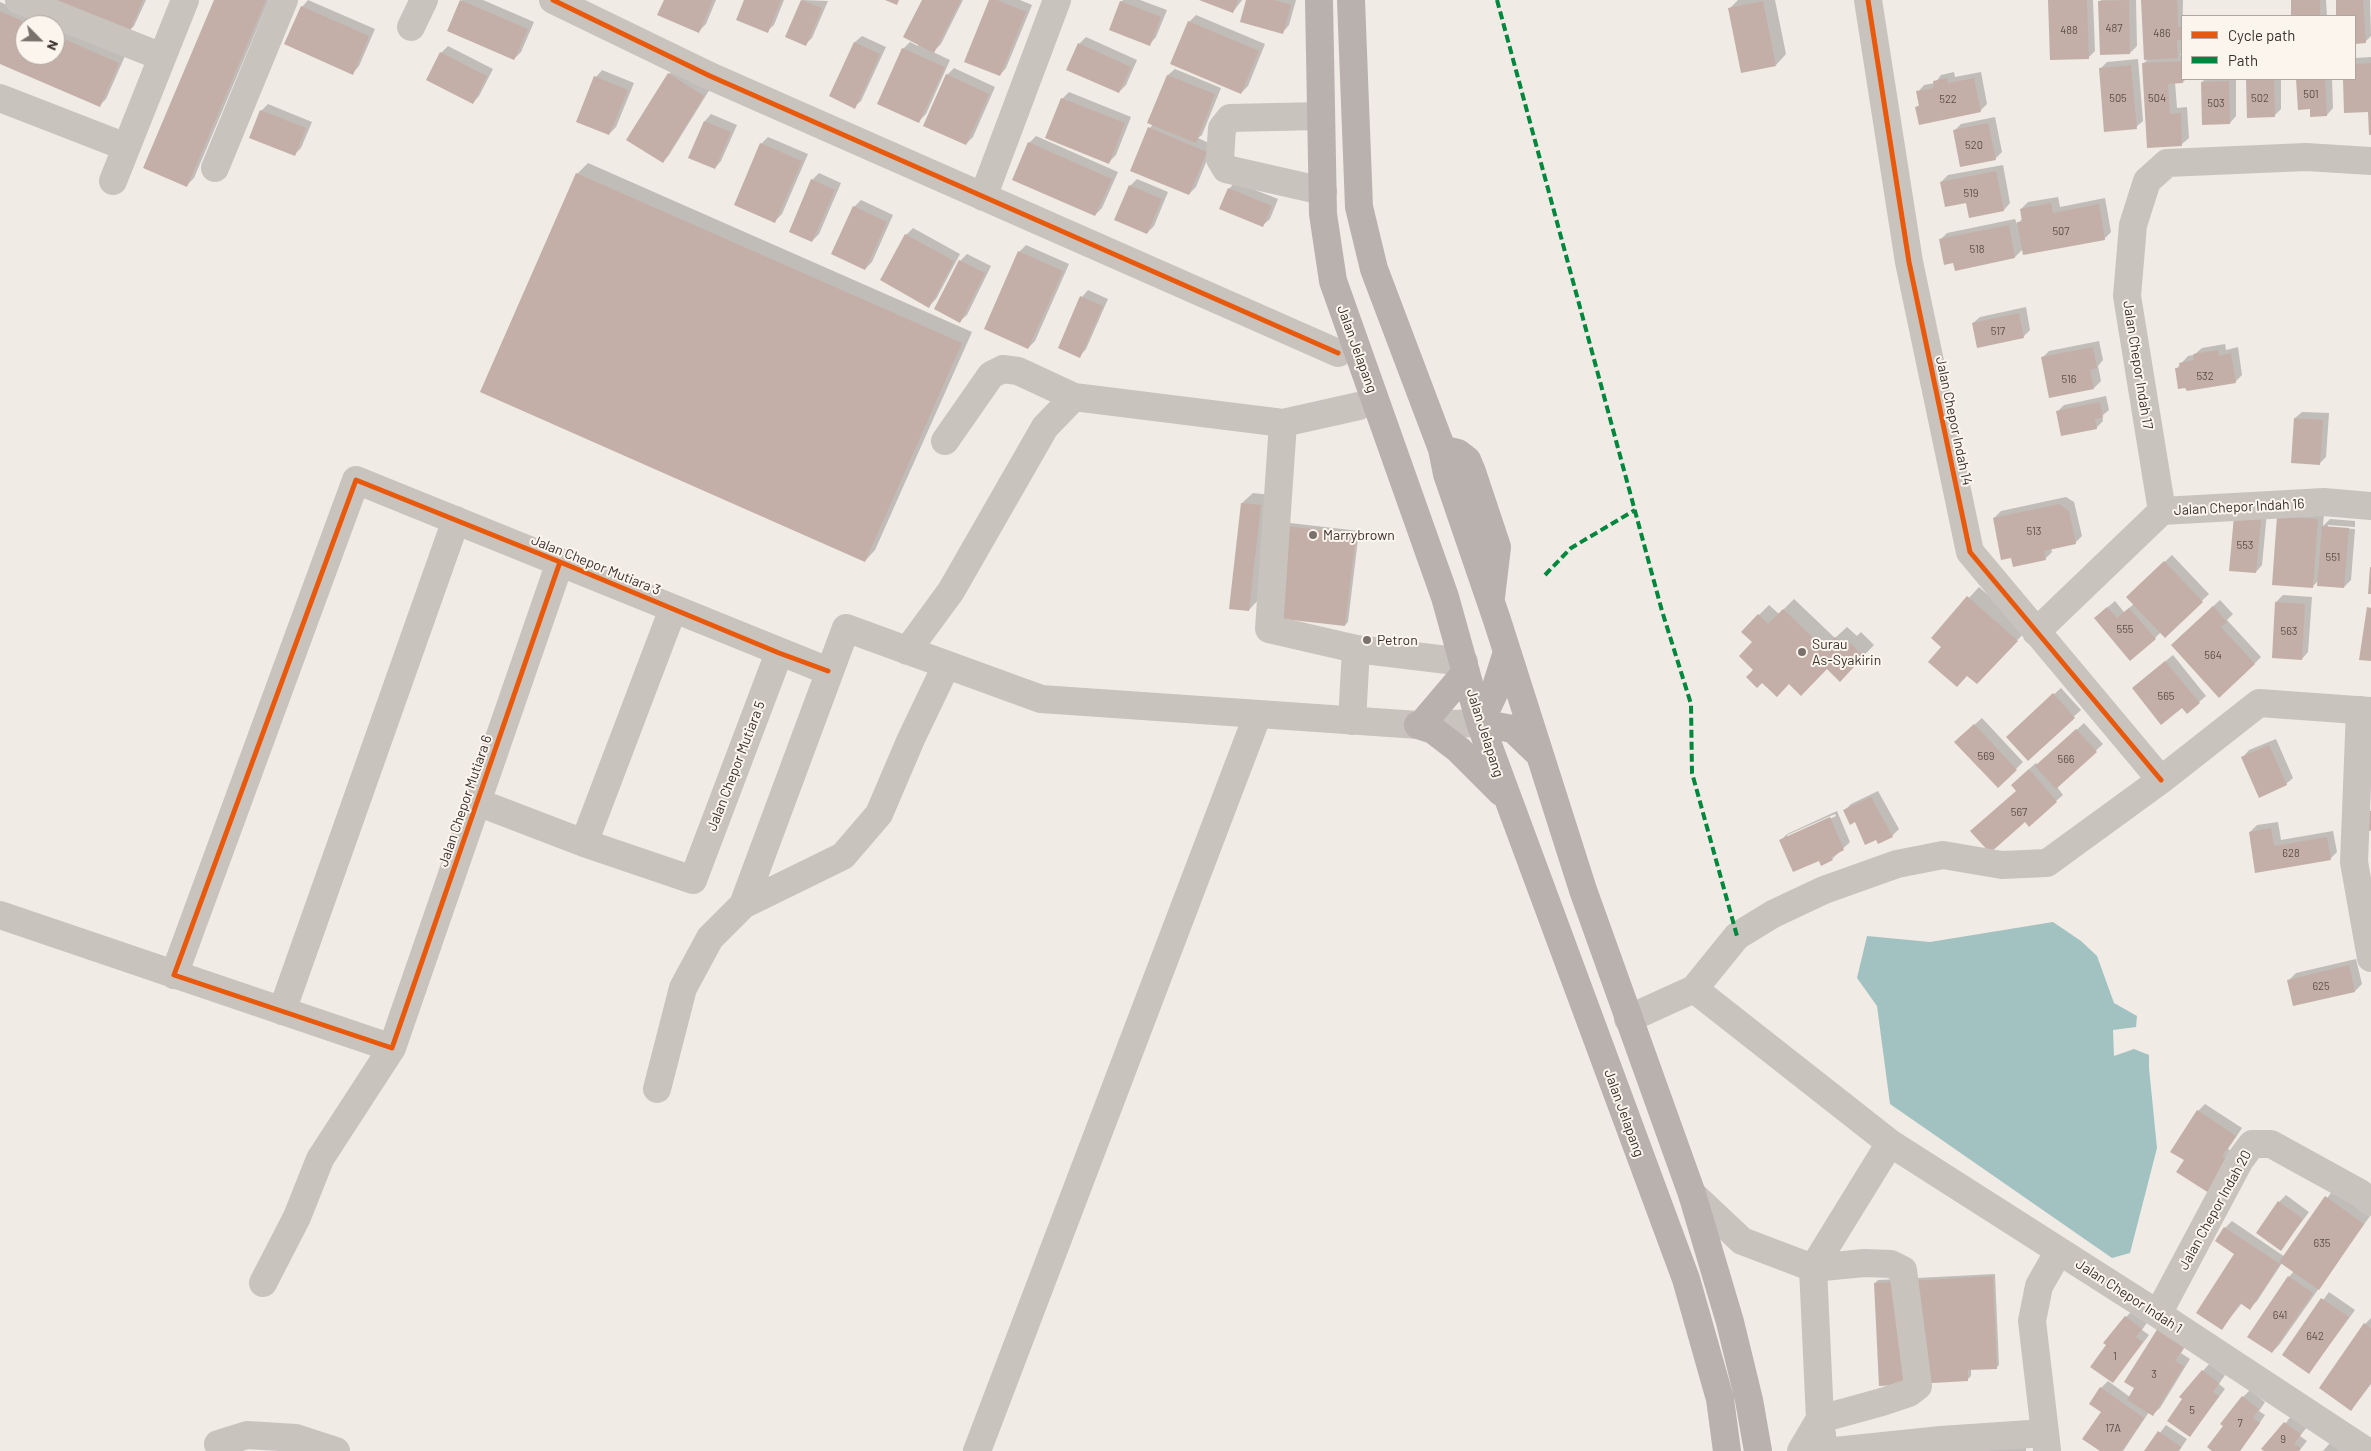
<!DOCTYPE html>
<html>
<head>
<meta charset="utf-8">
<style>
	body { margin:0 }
	#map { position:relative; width:2371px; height:1451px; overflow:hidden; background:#f0ebe5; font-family:Barlow,sans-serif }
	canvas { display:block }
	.legend { position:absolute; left:2181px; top:15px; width:175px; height:65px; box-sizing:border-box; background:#fbf5ee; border:1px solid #aea6a0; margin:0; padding:6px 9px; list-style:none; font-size:15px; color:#3b302b }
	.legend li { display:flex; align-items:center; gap:10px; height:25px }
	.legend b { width:25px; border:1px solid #aea6a0 }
	.north { position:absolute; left:15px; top:15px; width:50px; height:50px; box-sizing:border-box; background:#fbf5ee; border:1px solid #aea6a0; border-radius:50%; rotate:113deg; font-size:14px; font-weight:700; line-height:20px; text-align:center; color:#3b302b }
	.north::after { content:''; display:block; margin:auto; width:18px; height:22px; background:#7a716c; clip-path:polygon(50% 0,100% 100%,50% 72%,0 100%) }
</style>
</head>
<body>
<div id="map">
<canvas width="2371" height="1451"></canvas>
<ul class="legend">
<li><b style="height:6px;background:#e8590c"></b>Cycle path</li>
<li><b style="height:6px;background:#00873e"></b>Path</li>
</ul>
<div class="north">N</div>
</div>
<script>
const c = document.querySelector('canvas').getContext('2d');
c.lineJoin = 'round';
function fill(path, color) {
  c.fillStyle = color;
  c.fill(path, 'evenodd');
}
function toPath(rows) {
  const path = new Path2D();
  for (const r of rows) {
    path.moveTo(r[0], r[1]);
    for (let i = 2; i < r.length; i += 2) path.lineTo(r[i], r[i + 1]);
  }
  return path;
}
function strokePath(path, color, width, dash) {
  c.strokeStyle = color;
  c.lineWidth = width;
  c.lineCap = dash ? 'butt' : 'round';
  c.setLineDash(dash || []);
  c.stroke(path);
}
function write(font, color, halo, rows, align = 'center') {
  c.font = font + ' Barlow,sans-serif';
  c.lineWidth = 4;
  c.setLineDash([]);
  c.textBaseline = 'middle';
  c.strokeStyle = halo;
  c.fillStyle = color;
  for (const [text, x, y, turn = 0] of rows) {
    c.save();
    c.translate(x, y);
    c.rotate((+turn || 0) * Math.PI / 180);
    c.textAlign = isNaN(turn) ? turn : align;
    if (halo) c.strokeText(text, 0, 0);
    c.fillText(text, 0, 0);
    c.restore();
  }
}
const water = toPath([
	[2053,922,2081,941,2097,956,2114,1003,2137,1016,2136,1027,2113,1030,2114,1056,2134,1049,2149,1055,2149,1068,2157,1148,2130,1253,2112,1258,1890,1104,1877,1006,1857,978,1867,936,1930,942]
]);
const shadow = toPath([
	[51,0,146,0,134,26,127,33],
	[215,0,269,0,194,178,187,185],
	[308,0,375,29,359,66,353,73,302,7],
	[462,0,483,0,534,22,521,52,514,59,449,30],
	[665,0,716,0,706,24,699,31],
	[745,0,784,0,774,25,767,31],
	[802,0,828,1,812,38,805,45,786,37],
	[924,0,963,0,941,44,933,52,950,60,926,114,919,121,903,49,910,42,918,46,919,43],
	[990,0,1020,0,1032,5,1006,68,1000,75],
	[1123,0,1140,0,1167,10,1156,37,1150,44,1121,2],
	[1202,0,1242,0,1233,12],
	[1248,0,1296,0,1289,25,1283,32],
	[1738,0,1775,0,1786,54,1776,65,1729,9],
	[2050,0,2093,0,2095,51,2088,58],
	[2101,0,2136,0,2137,46,2130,53,2100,2],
	[2142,0,2183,0,2182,52,2180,55,2182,55,2182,79,2186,79,2183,82,2175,82,2177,108,2187,107,2189,138,2182,144,2143,64,2148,59],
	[2292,0,2326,0,2327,16,2293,16],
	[2337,0,2370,0,2371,36,2365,42,2355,43,2355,16,2338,16],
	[0,2,53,25,25,25,25,55,55,55,55,26,125,56,106,99,99,106,0,63],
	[1196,15,1265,44,1248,86,1241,93,1172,64,1189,22],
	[862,36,886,47,861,101,854,107,830,96,855,42],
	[1086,37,1137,60,1126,85,1119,92,1079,44],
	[448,46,493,69,479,96,473,103,441,53],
	[2371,57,2371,134,2370,111,2345,111,2344,79,2355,79,2355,58],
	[2138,59,2143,121,2136,127,2100,69,2107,62],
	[676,67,710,89,669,155,663,162,669,74],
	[954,68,995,87,973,137,966,144,947,75],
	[1175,69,1221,88,1202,135,1198,138,1213,145,1196,187,1189,194,1150,128,1153,124,1149,122,1168,75],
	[602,70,634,83,616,127,609,134,596,77],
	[1954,72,1955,77,1981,72,1987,104,1980,111,1916,108,1920,104,1918,92,1924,85,1935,83,1941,75],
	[2205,79,2236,79,2236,116,2230,123,2202,82],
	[2247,79,2281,79,2281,109,2274,116,2248,117],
	[2297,79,2332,79,2333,108,2327,115,2311,108,2299,109],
	[1069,92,1131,117,1116,155,1109,162,1062,99],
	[268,104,312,122,301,148,295,154,261,111],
	[711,114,737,125,721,161,715,168,705,121],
	[1995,117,2002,152,1995,159,1954,131,1961,124],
	[1036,136,1118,172,1102,208,1095,215,1029,143],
	[768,137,808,154,782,214,775,221,761,144],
	[588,163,972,332,875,550,865,561,577,174],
	[2003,165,2010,203,2004,210,1967,202,1941,182,1948,175],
	[819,173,841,183,819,234,812,241,812,180],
	[1137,179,1168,192,1154,226,1147,233,1130,186],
	[1235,182,1278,199,1270,219,1263,225,1229,189],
	[2058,197,2060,207,2105,198,2111,232,2104,239,2023,249,2015,257,1956,269,1954,261,1941,239,1947,233,2015,219,2017,224,2023,218,2021,209,2028,202],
	[861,200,893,215,872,262,865,269,854,207],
	[913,228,960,254,936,299,929,306,906,235],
	[1026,245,1069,264,1035,341,1028,348,1019,252],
	[967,254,991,266,967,315,960,321,960,261],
	[1088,290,1108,299,1086,349,1080,356,1082,297],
	[2026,307,2030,330,2023,337,1973,323,1980,317],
	[2099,341,2103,360,2098,366,2101,381,2094,388,2042,358,2049,351],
	[2225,344,2226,350,2238,347,2242,375,2235,382,2176,369,2188,356,2194,355,2202,348],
	[2106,396,2109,410,2102,416,2103,421,2096,428,2057,412,2064,405],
	[2302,412,2329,413,2326,457,2319,464,2295,418],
	[1253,493,1271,495,1259,599,1249,610,1242,503],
	[2066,497,2074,502,2082,536,2075,543,2051,548,2052,552,2045,559,1994,518,2001,511],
	[2267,512,2262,565,2256,572,2235,517],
	[2324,513,2323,526,2330,519,2355,521,2355,527,2328,525,2328,527,2355,529,2351,580,2344,587,2319,580,2312,587,2278,517],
	[1290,523,1359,531,1348,622,1345,625,1287,526],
	[2172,555,2209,594,2165,636,2161,632,2155,638,2102,612,2115,601,2124,612,2134,604,2128,597],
	[1979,587,2027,630,1987,672,1943,647,1932,638],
	[2283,595,2312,597,2308,652,2302,659,2276,602],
	[1794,599,1835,638,1847,627,1857,636,1861,632,1874,645,1850,670,1827,668,1789,683,1755,669,1754,642,1743,631,1769,605,1779,614],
	[2220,600,2233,614,2227,620,2261,657,2254,664,2179,638],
	[2173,655,2206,696,2199,702,2183,706,2140,682],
	[2061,688,2081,710,2028,759,2014,730],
	[1982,718,2023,762,1998,787,1963,735],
	[2084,723,2103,744,2057,787,2063,795,2056,801,2017,791,2019,778,2036,763,2038,766],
	[2276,739,2293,778,2286,784,2243,757,2249,750],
	[1878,791,1899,829,1892,836,1877,838,1844,811,1851,804],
	[1837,811,1850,842,1832,859,1819,859,1780,841,1787,834],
	[1835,814,1836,816,1787,838,1787,835],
	[2278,822,2281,840,2333,831,2337,852,2330,859,2256,872,2250,832,2257,825],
	[2356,959,2362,984,2355,991,2289,980,2296,973],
	[2205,1104,2242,1128,2228,1149,2235,1154,2216,1184,2198,1111],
	[2333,1190,2370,1216,2279,1345,2272,1352,2289,1277,2294,1271,2282,1263,2257,1301,2250,1308,2242,1303,2222,1328,2236,1254,2225,1228,2232,1221,2285,1257],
	[2286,1195,2309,1212,2281,1249,2279,1202],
	[1995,1274,1999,1365,1996,1368,1971,1369,1971,1376,1968,1379,1875,1283,1878,1280],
	[2329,1292,2355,1310,2309,1373,2283,1355],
	[2133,1310,2148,1321,2142,1330,2149,1335,2113,1382,2126,1317],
	[2371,1318,2371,1384,2351,1410,2365,1324],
	[2191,1338,2181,1353,2190,1359,2160,1408,2153,1414,2149,1412,2123,1451,2101,1451,2101,1388,2108,1381,2130,1397,2136,1388],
	[2209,1364,2225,1375,2219,1384,2225,1389,2190,1436,2203,1371],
	[2250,1390,2265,1402,2259,1411,2265,1415,2240,1451,2215,1451,2243,1397],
	[2291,1416,2307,1427,2300,1436,2307,1441,2299,1451,2265,1451],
	[2166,1425,2187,1439,2179,1451,2146,1451],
	[2330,1443,2341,1451,2323,1451],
	[2026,1447,2026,1451,1965,1451]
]);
const building = toPath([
	[48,0,143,0,128,35],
	[214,0,266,0,187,187,143,168],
	[460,0,528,29,514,60,447,31],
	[664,0,713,0,699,33,657,15],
	[744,0,781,0,768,33,736,20],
	[801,0,822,8,806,46,785,37],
	[885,0,899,0,897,5],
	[922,0,961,0,934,53,903,37],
	[989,0,997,0,1026,12,1000,76,964,62],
	[1199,0,1238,0,1233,13],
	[1246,0,1274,0,1291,5,1283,34,1240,22],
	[2048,0,2087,0,2089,59,2050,60],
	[2129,0,2130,54,2100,55,2098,1],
	[2141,0,2177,0,2178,27,2182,27,2182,40,2177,40,2178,58,2144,60],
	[2291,0,2320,0,2320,16,2291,16],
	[2336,0,2363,0,2366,43,2355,44,2355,16,2336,16],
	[1120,1,1161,17,1150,46,1109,30],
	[1763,1,1776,66,1741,73,1728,8],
	[301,6,369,36,353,75,284,44],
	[0,11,31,25,25,25,25,55,55,55,55,35,119,63,100,107,0,64],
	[1188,21,1259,51,1241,94,1170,64],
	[854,42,880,54,855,109,829,96],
	[1078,43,1131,67,1119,93,1066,70],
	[902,48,945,67,919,123,877,104],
	[440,52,487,76,473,104,426,80],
	[2182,61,2183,83,2168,84,2170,114,2181,113,2182,146,2147,148,2142,63],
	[2371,63,2371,135,2369,135,2368,112,2344,113,2343,79,2355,79,2355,64],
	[2131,65,2137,129,2104,132,2099,68],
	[668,73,704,96,663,163,626,140],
	[946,74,989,94,966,145,923,126],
	[1167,75,1215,94,1196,143,1147,123],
	[594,76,628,90,609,135,576,122],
	[1947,78,1948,83,1974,78,1981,112,1919,125,1915,107,1919,106,1916,91,1934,88,1933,81],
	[2246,79,2274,79,2275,117,2247,118],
	[2296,79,2325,79,2327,116,2310,117,2310,109,2298,110],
	[2229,81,2230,124,2202,125,2201,82],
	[1061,98,1125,123,1109,164,1045,138],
	[260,110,306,128,295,156,249,138],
	[704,121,731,132,715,169,688,158],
	[1988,123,1996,160,1960,167,1953,130],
	[1148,127,1207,152,1189,195,1130,171],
	[1028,142,1112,179,1095,216,1012,180],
	[760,143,802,161,775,223,734,205],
	[1996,171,2004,211,1969,218,1966,203,1945,207,1940,182],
	[576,173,962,343,865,562,480,392],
	[811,179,835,190,812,242,789,232],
	[1129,185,1162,199,1147,234,1114,220],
	[1228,188,1272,206,1263,227,1219,209],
	[2051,203,2053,213,2099,204,2105,240,2023,255,2017,222,2022,222,2020,209],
	[853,206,887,222,865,270,831,254],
	[2009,225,2015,258,1955,271,1953,263,1944,265,1939,239],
	[905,234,954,261,929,308,880,280],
	[1018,251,1063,271,1028,349,984,329],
	[959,260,985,273,960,323,934,309],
	[1080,296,1103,306,1080,358,1058,348],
	[2019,313,2024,338,1977,348,1972,323],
	[2093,347,2097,368,2090,370,2094,389,2049,398,2041,357],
	[2218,350,2219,356,2231,353,2236,383,2187,391,2185,388,2178,389,2175,368,2180,368,2179,363,2194,360,2193,354],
	[2100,402,2103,418,2095,419,2097,429,2061,436,2056,411],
	[2294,418,2323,420,2320,465,2291,463],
	[1241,503,1261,505,1249,611,1229,609],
	[2059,504,2069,511,2076,544,2044,551,2046,560,2013,567,2011,558,2001,560,1993,518],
	[2234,516,2261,519,2256,573,2229,571],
	[2277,516,2318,519,2313,588,2272,585],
	[1286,526,1356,534,1345,626,1274,618],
	[2322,526,2349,528,2344,588,2317,586],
	[2164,561,2203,602,2165,638,2126,597],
	[2370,567,2371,567,2371,594,2368,594],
	[1967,596,2018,641,1977,684,1967,676,1957,687,1928,662,1941,647,1931,638],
	[2275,602,2305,604,2302,660,2272,658],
	[2213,606,2227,622,2221,627,2255,664,2219,698,2171,645],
	[2107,607,2117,618,2129,608,2156,639,2130,661,2094,618],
	[2367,607,2371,608,2371,661,2359,660],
	[1783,609,1824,648,1835,637,1845,646,1849,642,1864,656,1840,682,1827,669,1801,696,1789,684,1777,697,1762,683,1757,688,1746,677,1753,670,1739,656,1752,642,1741,632,1758,614,1768,624],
	[2165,661,2200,703,2187,714,2182,708,2161,725,2132,688],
	[2053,693,2075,718,2028,761,2006,737],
	[1974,724,2017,770,1998,788,1954,742],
	[2076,729,2097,752,2056,789,2035,766],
	[2269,745,2287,785,2259,798,2241,757],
	[2029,769,2057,802,2029,827,2025,822,1990,853,1970,831,2016,791,2011,785],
	[1871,797,1893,837,1878,844,1876,840,1865,845,1855,822,1850,825,1843,810],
	[2368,810,2371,811,2371,831,2367,830],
	[1830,817,1844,850,1831,857,1833,860,1821,866,1819,861,1793,872,1779,840],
	[2271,828,2274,846,2327,837,2331,860,2255,873,2249,832],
	[2349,965,2355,992,2293,1006,2287,980],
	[2197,1110,2236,1136,2222,1156,2229,1161,2209,1193,2176,1172,2184,1160,2170,1152],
	[2325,1196,2364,1224,2319,1290,2279,1262],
	[2278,1201,2303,1219,2281,1251,2256,1233],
	[2224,1227,2280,1264,2250,1310,2240,1303,2222,1330,2196,1313,2234,1254,2215,1241],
	[1993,1276,1997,1369,1968,1370,1968,1381,1879,1386,1874,1283],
	[2288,1276,2313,1293,2272,1353,2247,1337],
	[2321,1298,2349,1317,2309,1374,2282,1355],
	[2125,1316,2142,1329,2136,1337,2143,1342,2113,1383,2090,1367,2106,1345,2103,1343],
	[2364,1323,2371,1328,2371,1383,2351,1411,2319,1388],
	[2158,1328,2185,1345,2175,1361,2184,1366,2153,1416,2127,1400,2134,1388,2124,1382],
	[2202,1370,2219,1383,2213,1392,2219,1396,2190,1437,2167,1421,2182,1399,2179,1397],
	[2100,1387,2144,1418,2122,1451,2100,1451,2082,1439,2101,1412,2089,1404],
	[2242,1396,2259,1409,2253,1418,2260,1423,2240,1451,2212,1451,2207,1447,2223,1426,2220,1424],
	[2284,1422,2301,1434,2294,1444,2301,1448,2299,1451,2264,1451,2261,1449],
	[2158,1431,2181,1447,2178,1451,2144,1451]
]);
const minor = toPath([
	[19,0,162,57],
	[553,0,710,76,1338,353],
	[1868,0,1909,262,1970,552,2161,780],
	[411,27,424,0],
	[0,98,126,147],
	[1321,116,1230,118,1222,128,1220,159,1226,169,1323,191],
	[215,168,284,0],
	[113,181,185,0],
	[983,197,1057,0],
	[1283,423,1269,629,1356,649,1464,662],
	[945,441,991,375,1003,369,1018,371,1074,397],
	[2162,511,2127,296,2133,225,2147,181,2167,163,2306,157,2371,161],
	[2036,632,2162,511,2324,502,2371,506],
	[907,651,951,591,1045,427,1074,397,1283,423,1359,406],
	[2360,710,2354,862,2371,958],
	[1352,721,1356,649],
	[477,802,584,843,693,880,779,653],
	[584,843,673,609],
	[743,905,846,628,1041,699,1418,725,1480,723],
	[0,915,392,1048],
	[174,975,356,480,828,671],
	[1694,989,1890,1143,2158,1314,2366,1451],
	[282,1011,456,520],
	[1628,1019,1694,989,1737,936,1773,914,1824,890,1897,864,1943,855,2002,865,2047,863,2161,780,2259,703,2371,711],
	[657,1089,683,988,710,938,743,905,843,856,879,814,911,739,946,666],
	[1692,1194,1742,1241,1813,1268,1864,1263,1891,1264,1903,1270,1918,1386,1909,1393,1882,1402,1820,1419,1801,1451],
	[263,1283,297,1217,320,1159,392,1048,560,562],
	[2158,1314,2240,1160,2252,1144,2271,1144,2360,1193,2371,1202],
	[218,1444,247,1435,296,1438,336,1451],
	[2047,1450,2032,1321,2039,1286,2059,1251],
	[977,1451,1258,714],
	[1824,1451,1820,1419,1813,1268,1890,1143],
	[1835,1451,1941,1440,2045,1433]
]);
const major = toPath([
	[1319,0,1323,214,1333,281,1445,597,1480,723,1686,1279,1720,1399,1727,1451],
	[1351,0,1359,207,1374,269,1442,449,1447,474,1497,620,1583,890,1692,1194,1730,1322,1749,1400,1758,1451],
	[1442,449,1458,453,1467,460,1472,472,1497,547,1491,597],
	[1507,652,1494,693,1480,723,1513,729,1538,753],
	[1418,725,1433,730,1459,750,1501,792],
	[1421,725,1466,672]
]);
const quiet = toPath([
	[1497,0,1662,611,1691,704,1692,773,1737,936],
	[1545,575,1571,548,1635,510]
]);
const cycleway = toPath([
	[553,0,710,76,1338,353],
	[1868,0,1909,262,1970,552,2161,780],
	[560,562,392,1048,174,975,356,480,560,562,779,653,828,671]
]);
const markers = [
	[1313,535,5,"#7a716c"],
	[1367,640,5,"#7a716c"],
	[1802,652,5,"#7a716c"]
];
const numberNames = [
	["487",2114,28],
	["488",2069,30],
	["486",2162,33],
	["501",2311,94],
	["505",2118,98],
	["504",2157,98],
	["502",2260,98],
	["522",1948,99],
	["503",2216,103],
	["520",1974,145],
	["519",1971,193],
	["507",2061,231],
	["518",1977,249],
	["517",1998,331],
	["532",2205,376],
	["516",2069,379],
	["513",2034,531],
	["553",2245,545],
	["551",2333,557],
	["555",2125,629],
	["563",2289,631],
	["564",2213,655],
	["565",2166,696],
	["569",1986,756],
	["566",2066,759],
	["567",2019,812],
	["628",2291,853],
	["625",2321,986],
	["635",2322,1243],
	["641",2280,1315],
	["642",2315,1336],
	["1",2115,1356],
	["3",2154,1374],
	["5",2192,1410],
	["7",2240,1423],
	["17A",2113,1428],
	["9",2283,1439]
];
const streetNames = [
	["Jalan Jelapang",1357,349,70],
	["Jalan Chepor Indah 17",2138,365,81],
	["Jalan Chepor Indah 14",1954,421,78],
	["Jalan Chepor Indah 16",2239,507,-3],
	["Jalan Chepor Mutiara 3",596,565,22],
	["Jalan Jelapang",1485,733,72],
	["Jalan Chepor Mutiara 5",736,766,-69],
	["Jalan Chepor Mutiara 6",465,801,-71],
	["Jalan Jelapang",1624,1113,70],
	["Jalan Chepor Indah 20",2215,1210,-61],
	["Jalan Chepor Indah 1",2129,1296,33]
];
const poiNames = [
	["Marrybrown",1323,535],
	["Petron",1377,640],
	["Surau",1812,644],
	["As-Syakirin",1812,660]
];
fill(water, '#a1c2c1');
fill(shadow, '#0003');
fill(building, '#c3afa7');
strokePath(minor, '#c9c3be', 28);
strokePath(major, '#b8b1ad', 28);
strokePath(quiet, '#00873e', 4, [8, 4]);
strokePath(cycleway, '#e8590c', 5);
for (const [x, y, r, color] of markers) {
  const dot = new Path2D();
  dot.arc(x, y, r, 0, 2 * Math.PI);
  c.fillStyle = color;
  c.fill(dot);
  strokePath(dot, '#fbf5ee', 2);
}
write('11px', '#5d504a', null, numberNames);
write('14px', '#3b302b', '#fbf5ee', streetNames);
write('14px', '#3b302b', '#fbf5ee', poiNames, 'left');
</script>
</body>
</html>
